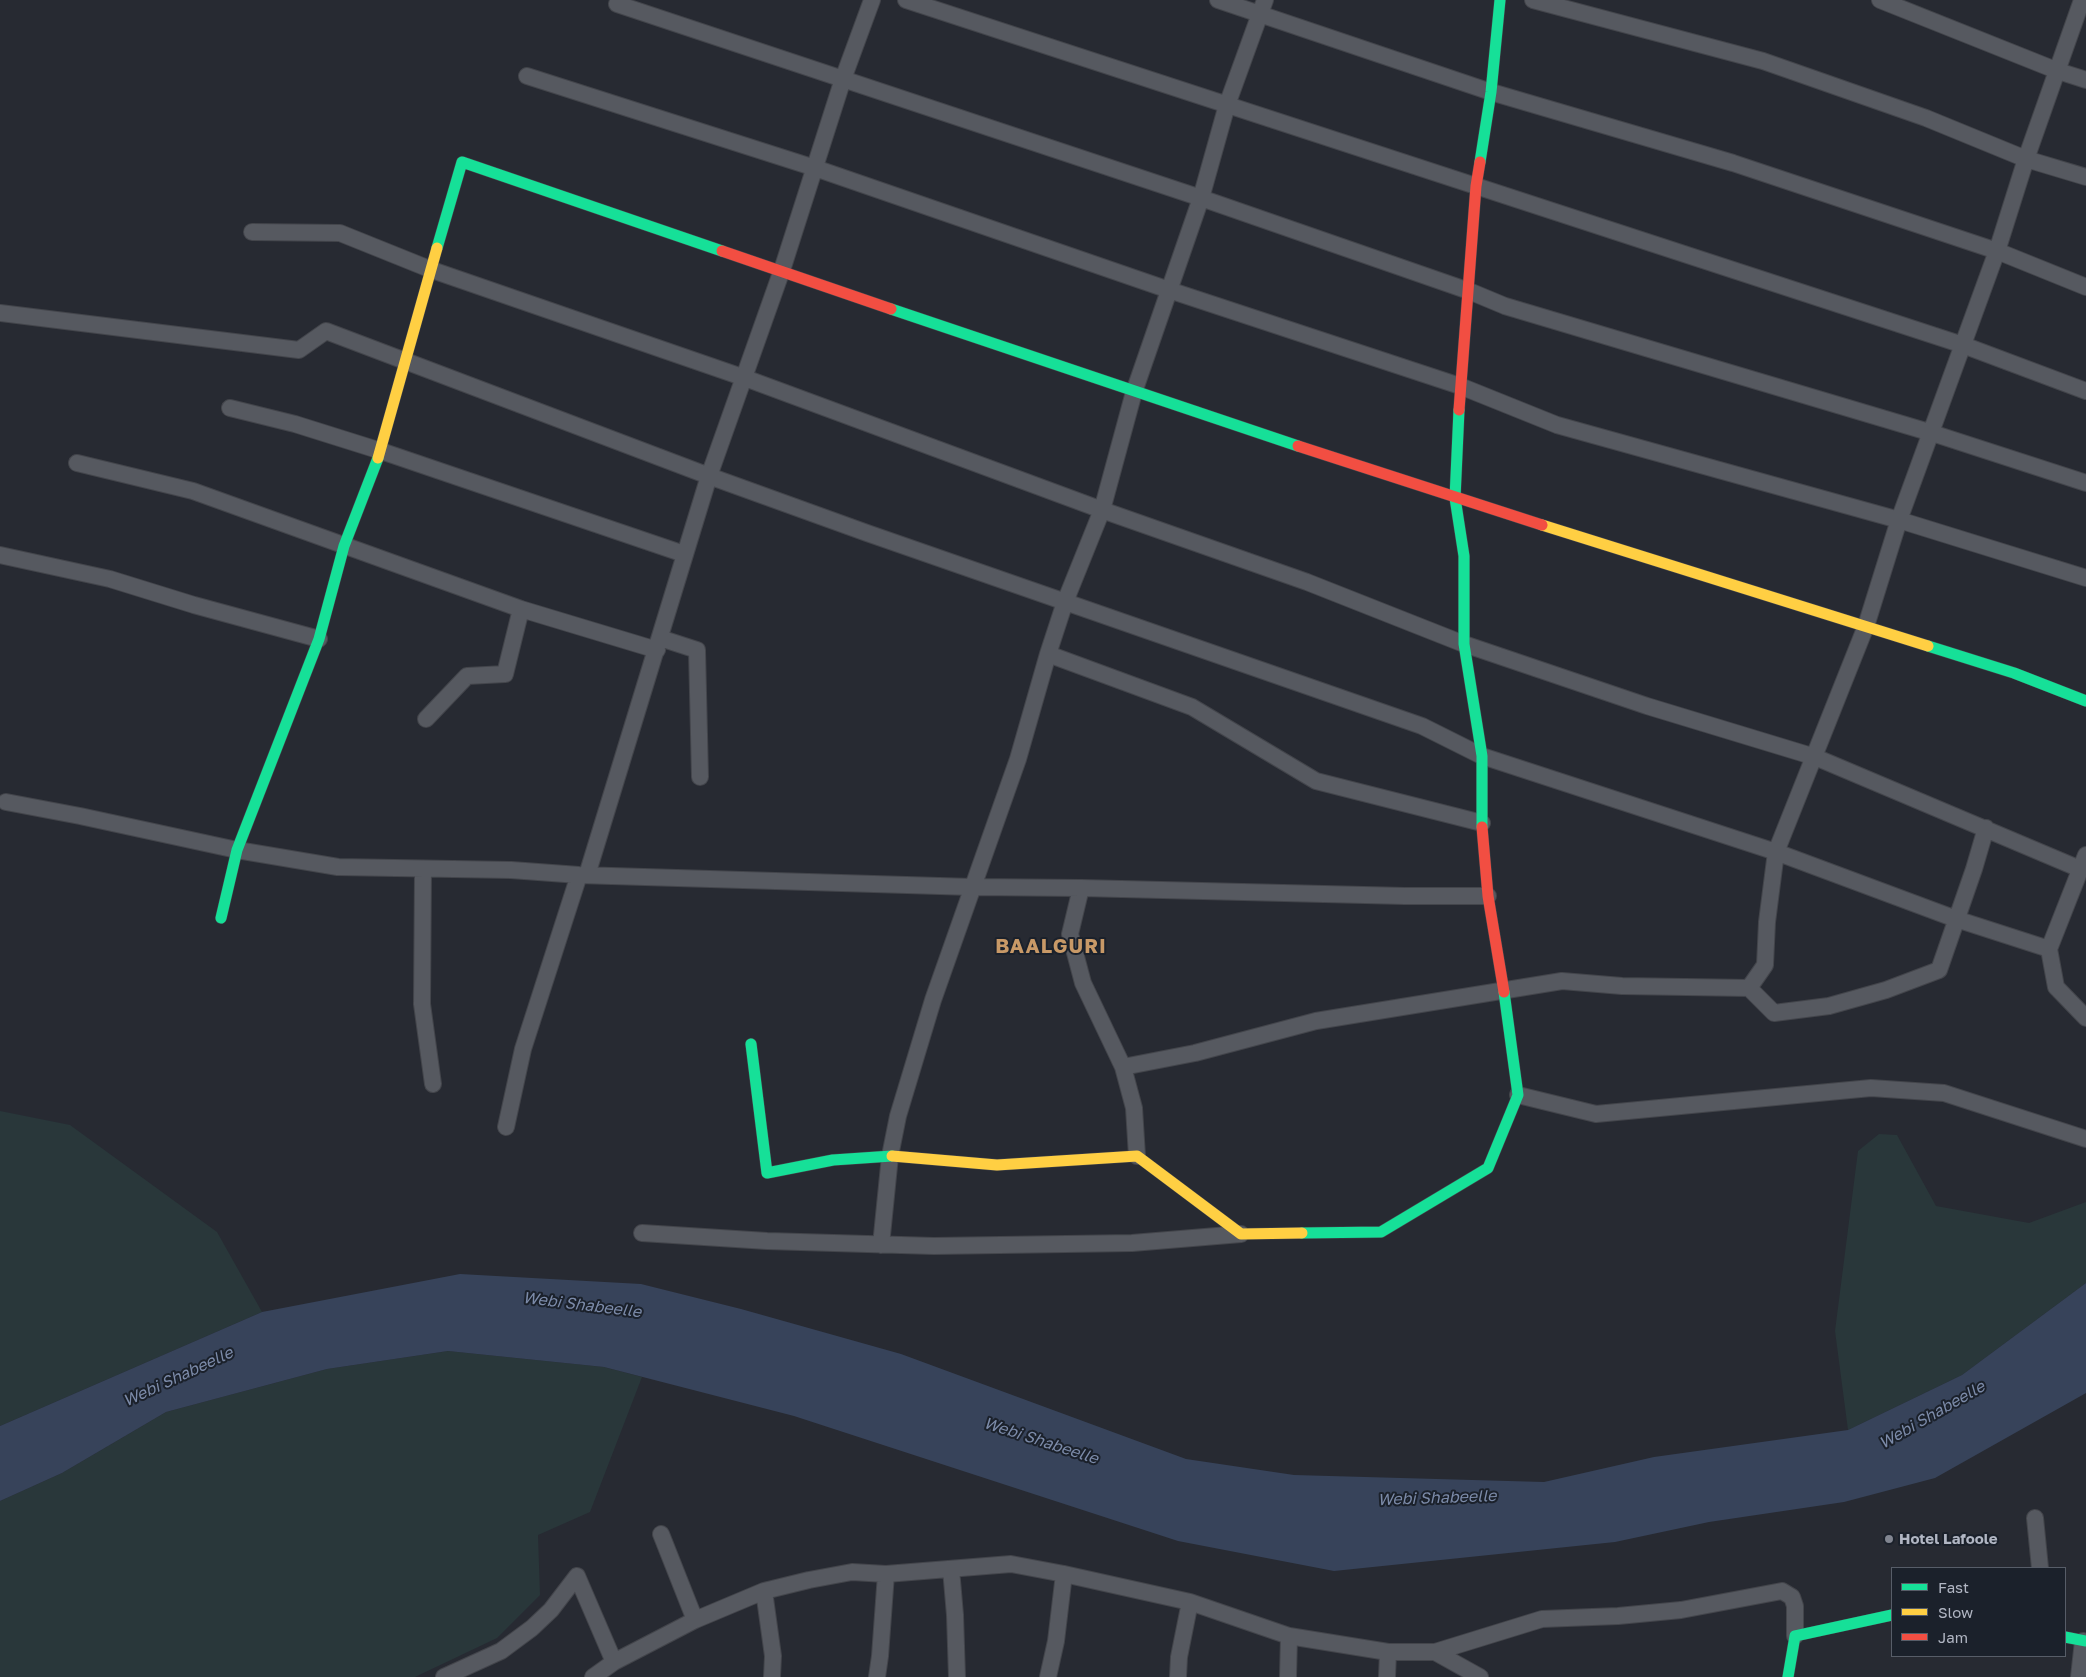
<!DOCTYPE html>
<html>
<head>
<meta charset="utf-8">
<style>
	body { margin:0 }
	#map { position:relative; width:2086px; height:1677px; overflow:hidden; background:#272a32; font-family:"Golos Text",sans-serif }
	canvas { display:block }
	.legend { position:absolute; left:1891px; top:1567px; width:175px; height:90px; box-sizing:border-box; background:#1b212b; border:1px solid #575d68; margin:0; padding:6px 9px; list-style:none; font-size:15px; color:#b1b6c3 }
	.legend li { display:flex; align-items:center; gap:10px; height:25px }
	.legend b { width:25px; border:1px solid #575d68 }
</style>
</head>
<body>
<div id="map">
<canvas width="2086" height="1677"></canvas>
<ul class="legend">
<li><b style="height:6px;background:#16e098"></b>Fast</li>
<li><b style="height:6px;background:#ffcf43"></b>Slow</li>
<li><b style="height:6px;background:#f24e42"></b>Jam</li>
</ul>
</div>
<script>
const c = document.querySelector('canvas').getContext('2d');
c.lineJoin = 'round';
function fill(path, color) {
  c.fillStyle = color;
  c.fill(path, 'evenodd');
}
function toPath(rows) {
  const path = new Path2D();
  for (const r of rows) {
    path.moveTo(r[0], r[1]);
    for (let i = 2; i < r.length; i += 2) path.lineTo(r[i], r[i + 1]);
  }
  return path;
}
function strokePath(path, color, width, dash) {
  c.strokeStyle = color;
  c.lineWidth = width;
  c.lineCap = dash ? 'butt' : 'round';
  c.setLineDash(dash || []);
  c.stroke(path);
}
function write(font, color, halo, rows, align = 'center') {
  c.font = font + ' "Golos Text",sans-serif';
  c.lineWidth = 4;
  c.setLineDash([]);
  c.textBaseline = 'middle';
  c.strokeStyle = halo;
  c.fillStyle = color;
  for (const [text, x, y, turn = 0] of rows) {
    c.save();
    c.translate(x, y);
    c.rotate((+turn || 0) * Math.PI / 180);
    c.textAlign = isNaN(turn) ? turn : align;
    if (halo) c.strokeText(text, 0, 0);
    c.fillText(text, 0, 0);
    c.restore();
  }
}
const green = toPath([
	[0,1111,70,1125,217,1232,262,1312,0,1426],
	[1879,1134,1897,1135,1936,1206,2029,1223,2086,1202,2086,1283,1962,1375,1848,1430,1835,1331,1858,1151],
	[448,1351,604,1367,642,1377,590,1512,538,1535,540,1595,497,1638,415,1677,0,1677,0,1501,62,1473,166,1412,327,1369]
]);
const water = toPath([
	[460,1274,641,1284,741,1309,901,1354,1186,1459,1294,1475,1544,1482,1654,1457,1848,1430,1962,1375,2086,1283,2086,1393,1935,1478,1844,1502,1709,1522,1615,1542,1334,1571,1178,1541,794,1416,604,1367,448,1351,327,1369,166,1412,62,1473,0,1501,0,1426,262,1312]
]);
const street = toPath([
	[906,0,1963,345,2086,391],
	[1218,0,1491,92,1733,163,1997,251,2086,287],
	[1533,0,1763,61,1926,118,2026,159,2086,177],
	[1880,0,2058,71,2086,80],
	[617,4,1201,198,1469,291,1505,306,1932,433,2086,483],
	[527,76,815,168,1169,290,1460,386,1557,425,1899,520,2086,578],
	[252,232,340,233,432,270,745,378,1102,510,1307,582,1464,644,1647,706,1815,757,2080,869],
	[0,313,299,350,326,331,709,476,867,533,1422,726,1482,756,1776,852,1956,919,2049,949],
	[230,408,295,424,381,451,684,554],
	[77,463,193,491,521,609,657,650],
	[0,555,110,579,194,605,319,639],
	[660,638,697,650,700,777],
	[1048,654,1192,707,1316,781,1482,823],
	[426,719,467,676,505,674,521,609],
	[6,802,80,816,237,850,338,867,511,870,579,875,972,887,1081,888,1405,896,1488,896],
	[2086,855,2049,949,2056,987,2086,1018],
	[423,869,422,1004,433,1084],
	[587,875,709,476,782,270,843,79,872,0],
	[1081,888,1070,934,1083,983,1123,1067,1134,1108,1137,1156],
	[1749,988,1774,1013,1829,1006,1886,990,1939,970,1974,869,1986,828],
	[1123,1067,1195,1053,1316,1021,1562,981,1622,986,1749,988,1765,965,1767,922,1776,852,1866,626,1899,520,1997,251,2026,159,2082,0],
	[1518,1095,1596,1114,1871,1088,1944,1093,2086,1139],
	[506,1127,523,1049,579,875],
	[642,1233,767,1241,934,1246,1132,1243,1241,1234],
	[881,1245,890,1156,898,1116,933,1000,1018,759,1048,654,1065,602,1102,510,1134,392,1201,198,1227,105,1265,0],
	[2035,1518,2040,1568],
	[661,1534,695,1620],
	[951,1569,955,1615,957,1677],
	[764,1591,773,1656,772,1677],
	[1435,1652,1480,1677],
	[444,1677,501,1651,532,1628,551,1610,577,1576,614,1662],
	[593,1677,614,1662,695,1620,764,1591,809,1580,852,1572,886,1574,1011,1564,1064,1574,1190,1602,1289,1636,1388,1652,1435,1652,1542,1619,1618,1616,1681,1610,1782,1591,1792,1597,1795,1606,1795,1636],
	[877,1677,880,1656,886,1574],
	[1048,1677,1056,1641,1064,1574],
	[1178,1677,1179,1657,1190,1602],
	[1288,1677,1289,1636],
	[1387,1677,1388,1652],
	[2079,1677,2083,1641]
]);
const fast = toPath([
	[1480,162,1491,92,1500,0],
	[437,248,462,162,722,251],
	[891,309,1298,446],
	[1459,410,1455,498,1464,556,1464,644,1482,756,1482,827],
	[1928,646,2014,673,2086,701],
	[221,918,237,850,319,639,344,546,378,458],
	[751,1044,767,1173,833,1160,892,1156],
	[1302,1233,1381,1232,1488,1168,1518,1095,1504,992],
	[2065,1637,2086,1641],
	[1788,1677,1795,1636,1892,1615]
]);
const slow = toPath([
	[378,458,437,248],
	[1542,525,1928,646],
	[892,1156,997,1165,1137,1156,1241,1234,1302,1233]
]);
const jam = toPath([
	[722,251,891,309],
	[1459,410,1476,186,1480,162],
	[1298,446,1542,525],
	[1482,827,1488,896,1504,992]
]);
const markers = [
	[1889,1539,5,"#818590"]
];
const poiNames = [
	["Hotel Lafoole",1899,1539]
];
const waterNames = [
	["Webi Shabeelle",582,1305,7],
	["Webi Shabeelle",178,1377,-25],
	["Webi Shabeelle",1932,1415,-30],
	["Webi Shabeelle",1041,1441,18],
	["Webi Shabeelle",1437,1498,-2]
];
const districtNames = [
	["BAALGURI",1051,947]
];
fill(green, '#29373a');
fill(water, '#37435a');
strokePath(street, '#43454b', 18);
strokePath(fast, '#43454b', 12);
strokePath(slow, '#43454b', 12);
strokePath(jam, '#43454b', 12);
strokePath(street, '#565960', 16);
strokePath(fast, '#16e098', 11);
strokePath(slow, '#ffcf43', 11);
strokePath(jam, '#f24e42', 11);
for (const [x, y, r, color] of markers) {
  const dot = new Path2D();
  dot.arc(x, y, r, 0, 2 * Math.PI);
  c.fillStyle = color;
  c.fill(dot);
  strokePath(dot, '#1b212b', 2);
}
write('bold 15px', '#b1b6c3', '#1b212b', poiNames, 'left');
write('italic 16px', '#7c8ba9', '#1b212b', waterNames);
c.letterSpacing = '1px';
write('bold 20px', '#c89967', '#1b212b', districtNames);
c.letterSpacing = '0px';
</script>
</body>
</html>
